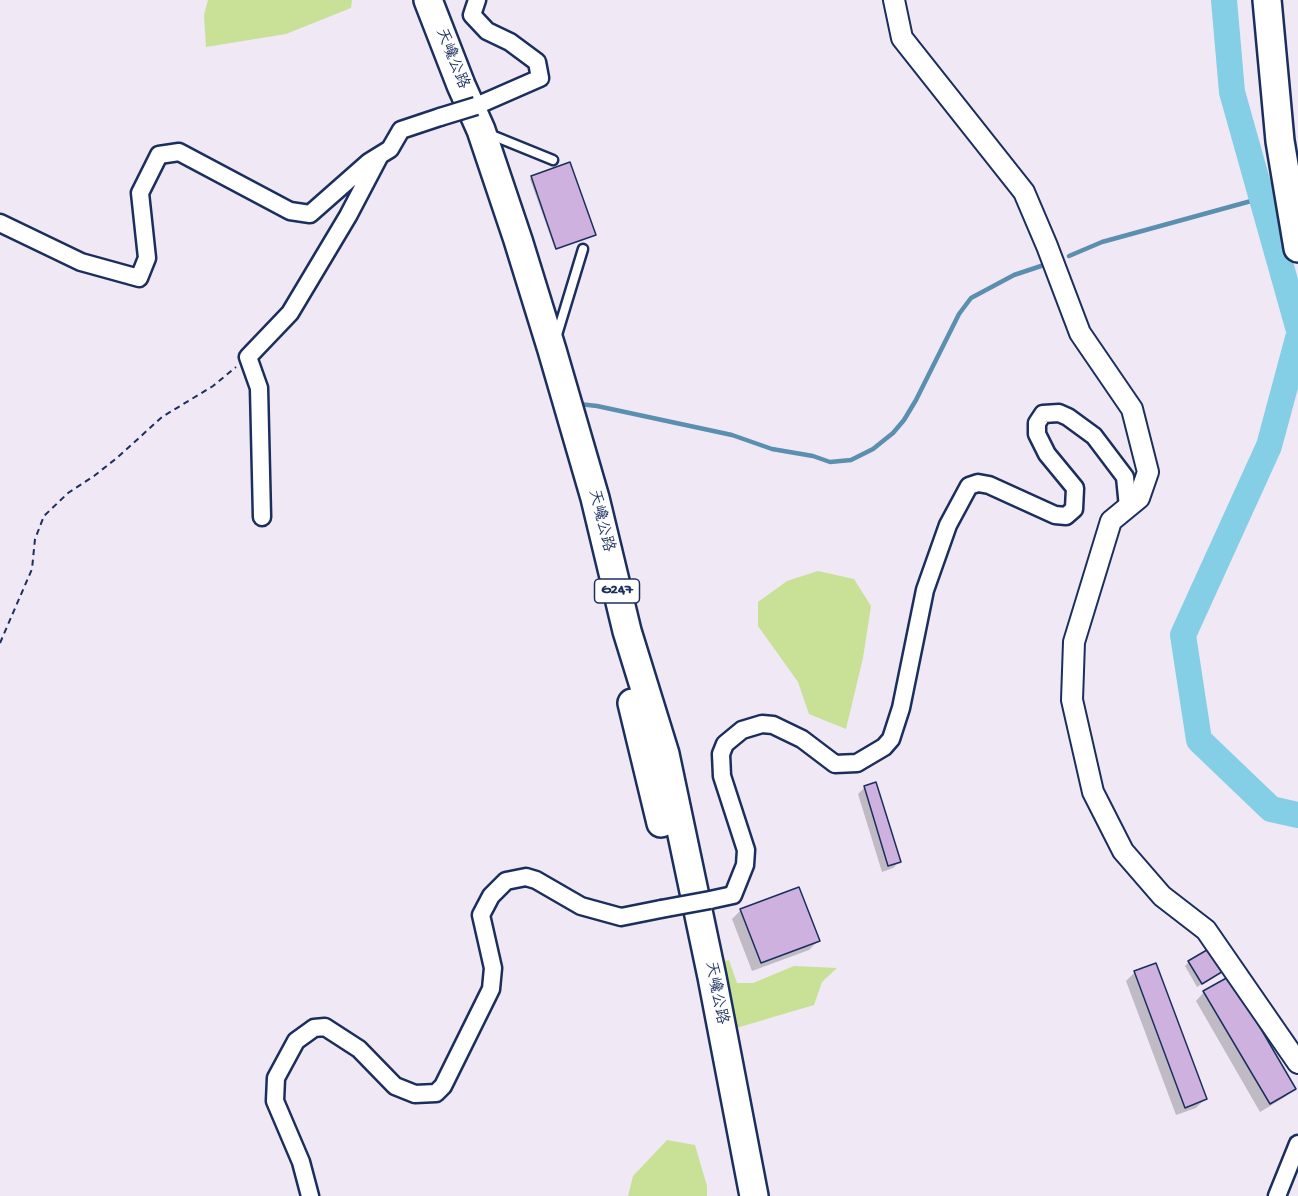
<!DOCTYPE html>
<html>
<head>
<meta charset="utf-8">
<style>
	body { margin:0 }
	canvas { display:block; background:#f0e8f5 }
</style>
</head>
<body>
<canvas width="1298" height="1196"></canvas>
<script>
const c = document.querySelector('canvas').getContext('2d');
c.lineJoin = 'round';
function fill(path, color) {
  c.fillStyle = color;
  c.fill(path, 'evenodd');
}
function toPath(rows) {
  const path = new Path2D();
  for (const r of rows) {
    path.moveTo(r[0], r[1]);
    for (let i = 2; i < r.length; i += 2) path.lineTo(r[i], r[i + 1]);
  }
  return path;
}
function strokePath(path, color, width, dash) {
  c.strokeStyle = color;
  c.lineWidth = width;
  c.lineCap = dash ? 'butt' : 'round';
  c.setLineDash(dash || []);
  c.stroke(path);
}
function write(font, color, halo, rows, align = 'center') {
  c.font = font + ' "Gochi Hand","LXGW WenKai TC",sans-serif';
  c.lineWidth = 4.5;
  c.setLineDash([]);
  c.textBaseline = 'middle';
  c.strokeStyle = halo;
  c.fillStyle = color;
  for (const [text, x, y, turn = 0] of rows) {
    c.save();
    c.translate(x, y);
    c.rotate((+turn || 0) * Math.PI / 180);
    c.textAlign = isNaN(turn) ? turn : align;
    if (halo) c.strokeText(text, 0, 0);
    c.fillText(text, 0, 0);
    c.restore();
  }
}
const green = toPath([
	[208,0,352,0,351,8,286,34,206,47,204,15],
	[818,571,854,579,871,606,863,658,846,729,809,714,798,682,758,626,758,602,787,581],
	[729,960,737,983,753,983,794,966,837,968,822,982,814,1005,733,1029,719,962],
	[667,1140,695,1145,707,1186,707,1196,628,1196,633,1176]
]);
const shadow = toPath([
	[532,177,594,235,555,249,530,179],
	[875,784,899,862,893,868,882,872,858,794,864,788],
	[741,910,818,941,809,950,752,971,732,919],
	[1189,962,1224,970,1197,987,1185,966],
	[1135,972,1205,1099,1196,1108,1176,1115,1126,981],
	[1204,992,1294,1088,1285,1097,1260,1112,1196,1001]
]);
const stream = toPath([
	[1069,256,1102,242,1262,198],
	[579,404,597,406,732,435,772,449,813,456,830,462,851,460,873,449,893,433,904,420,916,400,959,314,971,298,1014,275,1041,266]
]);
const river = toPath([
	[1224,0,1232,92,1298,327],
	[1298,338,1269,446,1183,635,1199,740,1271,809,1298,815]
]);
const building = toPath([
	[570,162,596,235,556,249,531,176,570,162],
	[876,782,901,862,888,866,864,786,876,782],
	[799,887,820,941,761,963,740,909,799,887],
	[1212,947,1225,970,1202,984,1188,961,1212,947],
	[1156,963,1207,1099,1185,1108,1134,971,1156,963],
	[1230,976,1296,1089,1270,1104,1203,991,1230,976]
]);
const path = toPath([
	[0,643,32,569,35,539,44,516,68,493,94,476,118,457,162,417,213,386,236,367]
]);
const service = toPath([
	[489,134,553,160],
	[556,338,583,249]
]);
const minor = toPath([
	[476,106,540,78,537,62,510,42,487,31,472,15,477,0],
	[0,223,81,262,139,278,147,258,140,193,159,155,179,152,290,211,310,214,369,162,390,149,401,130,440,117],
	[262,517,259,388,248,357,290,313,348,216,379,157],
	[710,900,733,895,745,865,746,850,722,776,721,754,725,744,742,730,762,724,773,725,802,739,835,764,857,763,884,747,891,739,901,708,925,590,948,525,969,486,978,483,989,485,1055,515,1066,516,1074,509,1075,488,1047,454,1037,434,1037,423,1043,414,1059,413,1068,417,1094,436,1125,477,1128,507],
	[310,1196,301,1162,275,1101,276,1078,296,1041,314,1028,325,1027,359,1049,395,1086,415,1094,436,1093,443,1086,491,989,493,968,481,915,491,896,506,881,526,877,536,880,581,906,621,917,661,909],
	[1277,1196,1298,1144]
]);
const tertiary = toPath([
	[894,0,902,38,1024,192,1047,246,1080,333,1132,409,1148,472,1139,498,1111,521,1074,642,1072,700,1093,792,1123,851,1162,896,1206,930,1298,1063]
]);
const trunk = toPath([
	[428,0,461,85,481,130,518,240,552,350,595,498,627,631,665,754,712,977,754,1196],
	[1267,0,1280,141,1298,248],
	[632,703,661,823]
]);
const minorBridge = toPath([
	[440,117,476,106],
	[661,909,710,900]
]);
const shields = [
	[617,591,45]
];
const shieldNames = [
	["G247",617,591]
];
const streetNames = [
	["天巉公路",451,59,68],
	["天巉公路",600,521,76],
	["天巉公路",715,993,79]
];
fill(green, '#c8e197');
fill(shadow, '#0003');
strokePath(stream, '#5b8fb0', 4.5);
strokePath(river, '#85cfe6', 26);
fill(building, '#ceb1df');
strokePath(building, '#1b2f5e', 1.5);
strokePath(service, '#1b2f5e', 13);
strokePath(minor, '#1b2f5e', 21);
strokePath(tertiary, '#1b2f5e', 24);
strokePath(trunk, '#1b2f5e', 32);
strokePath(path, '#1b2f5e', 2, [6, 4.5]);
strokePath(service, '#fff', 8);
strokePath(minor, '#fff', 16);
strokePath(tertiary, '#fff', 20);
strokePath(trunk, '#fff', 27);
strokePath(minorBridge, '#1b2f5e', 21, []);
strokePath(minorBridge, '#fff', 16);
for (const [x, y, w] of shields) {
  const box = new Path2D();
  box.roundRect(x - w / 2, y - 12, w, 24, 4.5);
  c.fillStyle = '#fff';
  c.fill(box);
  strokePath(box, '#1b2f5e', 1.5);
}
write('bold 15px', '#1b2f5e', null, shieldNames);
write('16px', '#1b2f5e', '#fff', streetNames);
</script>
</body>
</html>
